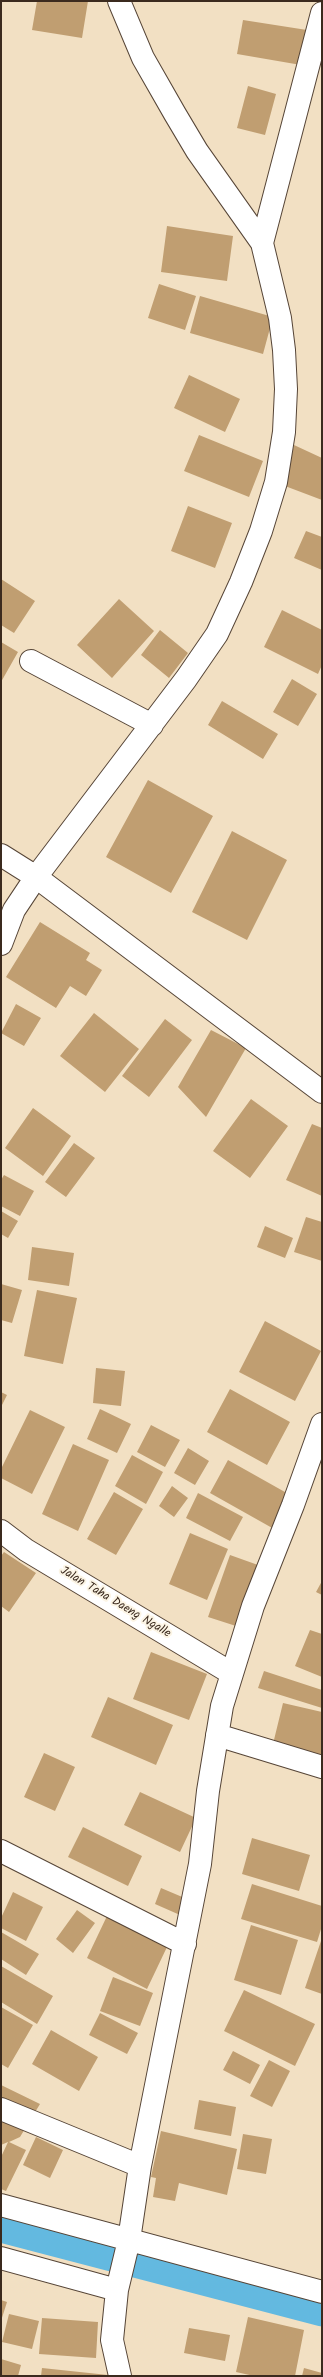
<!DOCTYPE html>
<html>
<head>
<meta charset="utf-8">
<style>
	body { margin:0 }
	#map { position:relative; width:323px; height:2377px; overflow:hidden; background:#f2e0c3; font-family:Kalam,sans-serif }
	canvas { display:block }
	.frame { position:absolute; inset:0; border:2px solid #3b2a1e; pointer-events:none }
</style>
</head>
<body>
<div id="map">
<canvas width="323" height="2377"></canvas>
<div class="frame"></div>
</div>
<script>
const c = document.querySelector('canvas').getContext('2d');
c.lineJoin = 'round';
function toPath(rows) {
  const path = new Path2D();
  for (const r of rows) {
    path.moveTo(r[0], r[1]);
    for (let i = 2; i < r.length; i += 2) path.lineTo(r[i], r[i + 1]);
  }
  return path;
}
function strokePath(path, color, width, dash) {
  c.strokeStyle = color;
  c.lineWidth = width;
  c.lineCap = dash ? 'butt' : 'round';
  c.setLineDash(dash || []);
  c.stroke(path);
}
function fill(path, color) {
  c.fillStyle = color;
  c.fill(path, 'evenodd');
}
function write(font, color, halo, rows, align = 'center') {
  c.font = font + ' Kalam,sans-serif';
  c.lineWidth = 4;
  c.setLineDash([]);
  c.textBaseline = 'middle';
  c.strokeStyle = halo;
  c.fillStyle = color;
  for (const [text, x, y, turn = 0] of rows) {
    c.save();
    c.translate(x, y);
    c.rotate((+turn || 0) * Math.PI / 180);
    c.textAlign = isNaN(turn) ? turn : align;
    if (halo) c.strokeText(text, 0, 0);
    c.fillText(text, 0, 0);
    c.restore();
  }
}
const canal = toPath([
	[1,2229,322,2313]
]);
const building = toPath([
	[37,1,88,1,82,38,32,30],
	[243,20,307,30,301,65,237,54],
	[248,86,276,94,265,135,237,128],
	[167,226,233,236,227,281,161,272],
	[159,284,196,296,185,330,148,318],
	[200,296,273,317,263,354,190,333],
	[189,375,240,399,225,432,174,408],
	[199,435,263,461,249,497,184,471],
	[294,445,322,458,322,500,285,486],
	[188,506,232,523,215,568,171,551],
	[306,531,322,537,322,570,294,558],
	[1,579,35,601,14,633,1,625],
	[119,599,154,631,112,678,77,645],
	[282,610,322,630,322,665,318,674,264,647],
	[160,630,188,653,169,678,141,655],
	[1,642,18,652,1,682],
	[292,679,317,694,298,726,273,712],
	[222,701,278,734,263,759,208,725],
	[148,780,213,816,171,893,106,857],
	[232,831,287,860,247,940,192,912],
	[40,922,90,953,86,960,102,970,86,996,70,986,56,1008,6,977],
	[16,1004,41,1018,24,1046,1,1033],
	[94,1013,139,1049,105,1092,60,1056],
	[165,1019,192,1040,149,1097,122,1076],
	[211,1030,246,1048,206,1117,178,1087],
	[251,1099,288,1126,250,1178,213,1151],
	[33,1108,71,1136,43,1176,5,1148],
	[312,1124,322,1128,322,1196,286,1180],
	[74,1143,95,1158,66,1197,45,1182],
	[4,1175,34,1191,20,1216,1,1206,1,1180],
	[1,1211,18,1221,8,1238,1,1234],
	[306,1217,322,1222,322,1261,294,1252],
	[265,1226,293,1238,285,1258,257,1247],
	[32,1247,74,1253,69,1286,28,1280],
	[1,1284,22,1290,12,1323,1,1320],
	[37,1290,77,1298,63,1364,24,1356],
	[265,1321,321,1351,295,1401,239,1372],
	[96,1368,125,1371,121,1406,93,1403],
	[230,1389,290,1422,267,1465,207,1432],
	[1,1392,7,1395,1,1407],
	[100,1409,131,1424,117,1453,87,1439],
	[30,1410,65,1427,32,1494,1,1478,1,1469],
	[151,1425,180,1440,165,1467,137,1452],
	[73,1444,109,1460,78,1531,42,1514],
	[188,1448,209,1461,195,1485,174,1473],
	[132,1455,163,1472,146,1504,115,1486],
	[228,1460,292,1496,274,1529,210,1493],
	[172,1486,188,1498,174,1517,159,1506],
	[114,1492,143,1509,116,1555,87,1539],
	[198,1493,243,1517,230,1541,186,1518],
	[190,1533,228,1549,207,1600,169,1584],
	[4,1552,36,1573,9,1612,1,1606,1,1556],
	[230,1555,258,1565,236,1626,208,1617],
	[322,1581,322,1595,316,1592],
	[310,1630,322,1634,322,1677,295,1666],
	[151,1652,207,1674,189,1720,133,1699],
	[264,1671,322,1690,322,1708,258,1688],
	[108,1697,173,1725,156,1765,91,1737],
	[283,1703,322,1712,322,1760,272,1748],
	[44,1753,75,1767,55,1811,24,1797],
	[140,1792,196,1818,180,1852,124,1825],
	[83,1827,142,1856,128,1886,68,1857],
	[252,1838,310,1855,299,1891,242,1874],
	[252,1884,322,1906,322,1926,317,1942,241,1919],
	[161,1888,187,1899,180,1915,155,1904],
	[13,1892,43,1907,26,1941,1,1928,1,1918],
	[77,1910,95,1923,73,1953,56,1939],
	[107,1916,167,1947,147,1989,87,1958],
	[251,1925,298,1940,281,1995,234,1980],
	[1,1932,39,1954,26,1975,1,1959],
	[322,1938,322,1994,305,1988],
	[1,1966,53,1996,37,2024,1,2002],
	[113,1977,153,1993,140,2026,100,2011],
	[244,1990,315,2024,295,2066,224,2031],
	[1,2007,33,2025,8,2068,1,2064],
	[100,2013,138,2033,127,2054,89,2035],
	[51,2030,98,2057,79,2091,32,2064],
	[233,2051,260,2065,250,2084,223,2070],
	[269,2060,290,2071,272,2107,250,2096],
	[1,2085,40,2104,20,2137,9,2142,26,2150,6,2191,1,2189,1,2157,8,2142,1,2145],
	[199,2100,236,2107,231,2136,194,2129],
	[161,2131,237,2149,227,2195,179,2183,175,2201,153,2197,156,2178,151,2177],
	[243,2134,272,2139,266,2174,237,2169],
	[36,2137,63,2150,50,2178,23,2165],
	[1,2300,7,2302,1,2321],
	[9,2314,39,2321,32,2349,2,2342],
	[248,2317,304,2330,295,2376,254,2376,236,2372],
	[42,2318,98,2322,96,2358,39,2354],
	[189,2328,230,2335,225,2361,184,2353],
	[1,2359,21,2365,18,2376,1,2376],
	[42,2368,108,2375,108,2376,41,2376],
	[304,2368,322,2373,322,2376,302,2376]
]);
const minor = toPath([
	[262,243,322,13],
	[31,661,152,725],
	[1,855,36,877,322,1092],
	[1,944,14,910,36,877,186,679,217,634,241,582,261,531,276,482,284,432,286,389,284,350,280,318,262,243,197,151,175,114,143,58,119,1],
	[1,1531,26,1550,231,1673],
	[217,1735,322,1767],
	[1,1851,185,1944],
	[1,2109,140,2166],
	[1,2205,322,2292],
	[1,2258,117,2290],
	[120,2376,112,2340,117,2290,129,2240,140,2166,200,1864,208,1791,222,1706,253,1606,293,1505,322,1424]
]);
const streetNames = [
	["Jalan Taha Daeng Ngalle",115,1603,31]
];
strokePath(canal, '#63b9e0', 27);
fill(building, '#c09e71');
strokePath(minor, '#564537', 24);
strokePath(minor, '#fff', 22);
write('12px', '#3b2a1e', '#fcf5e5', streetNames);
</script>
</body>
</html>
